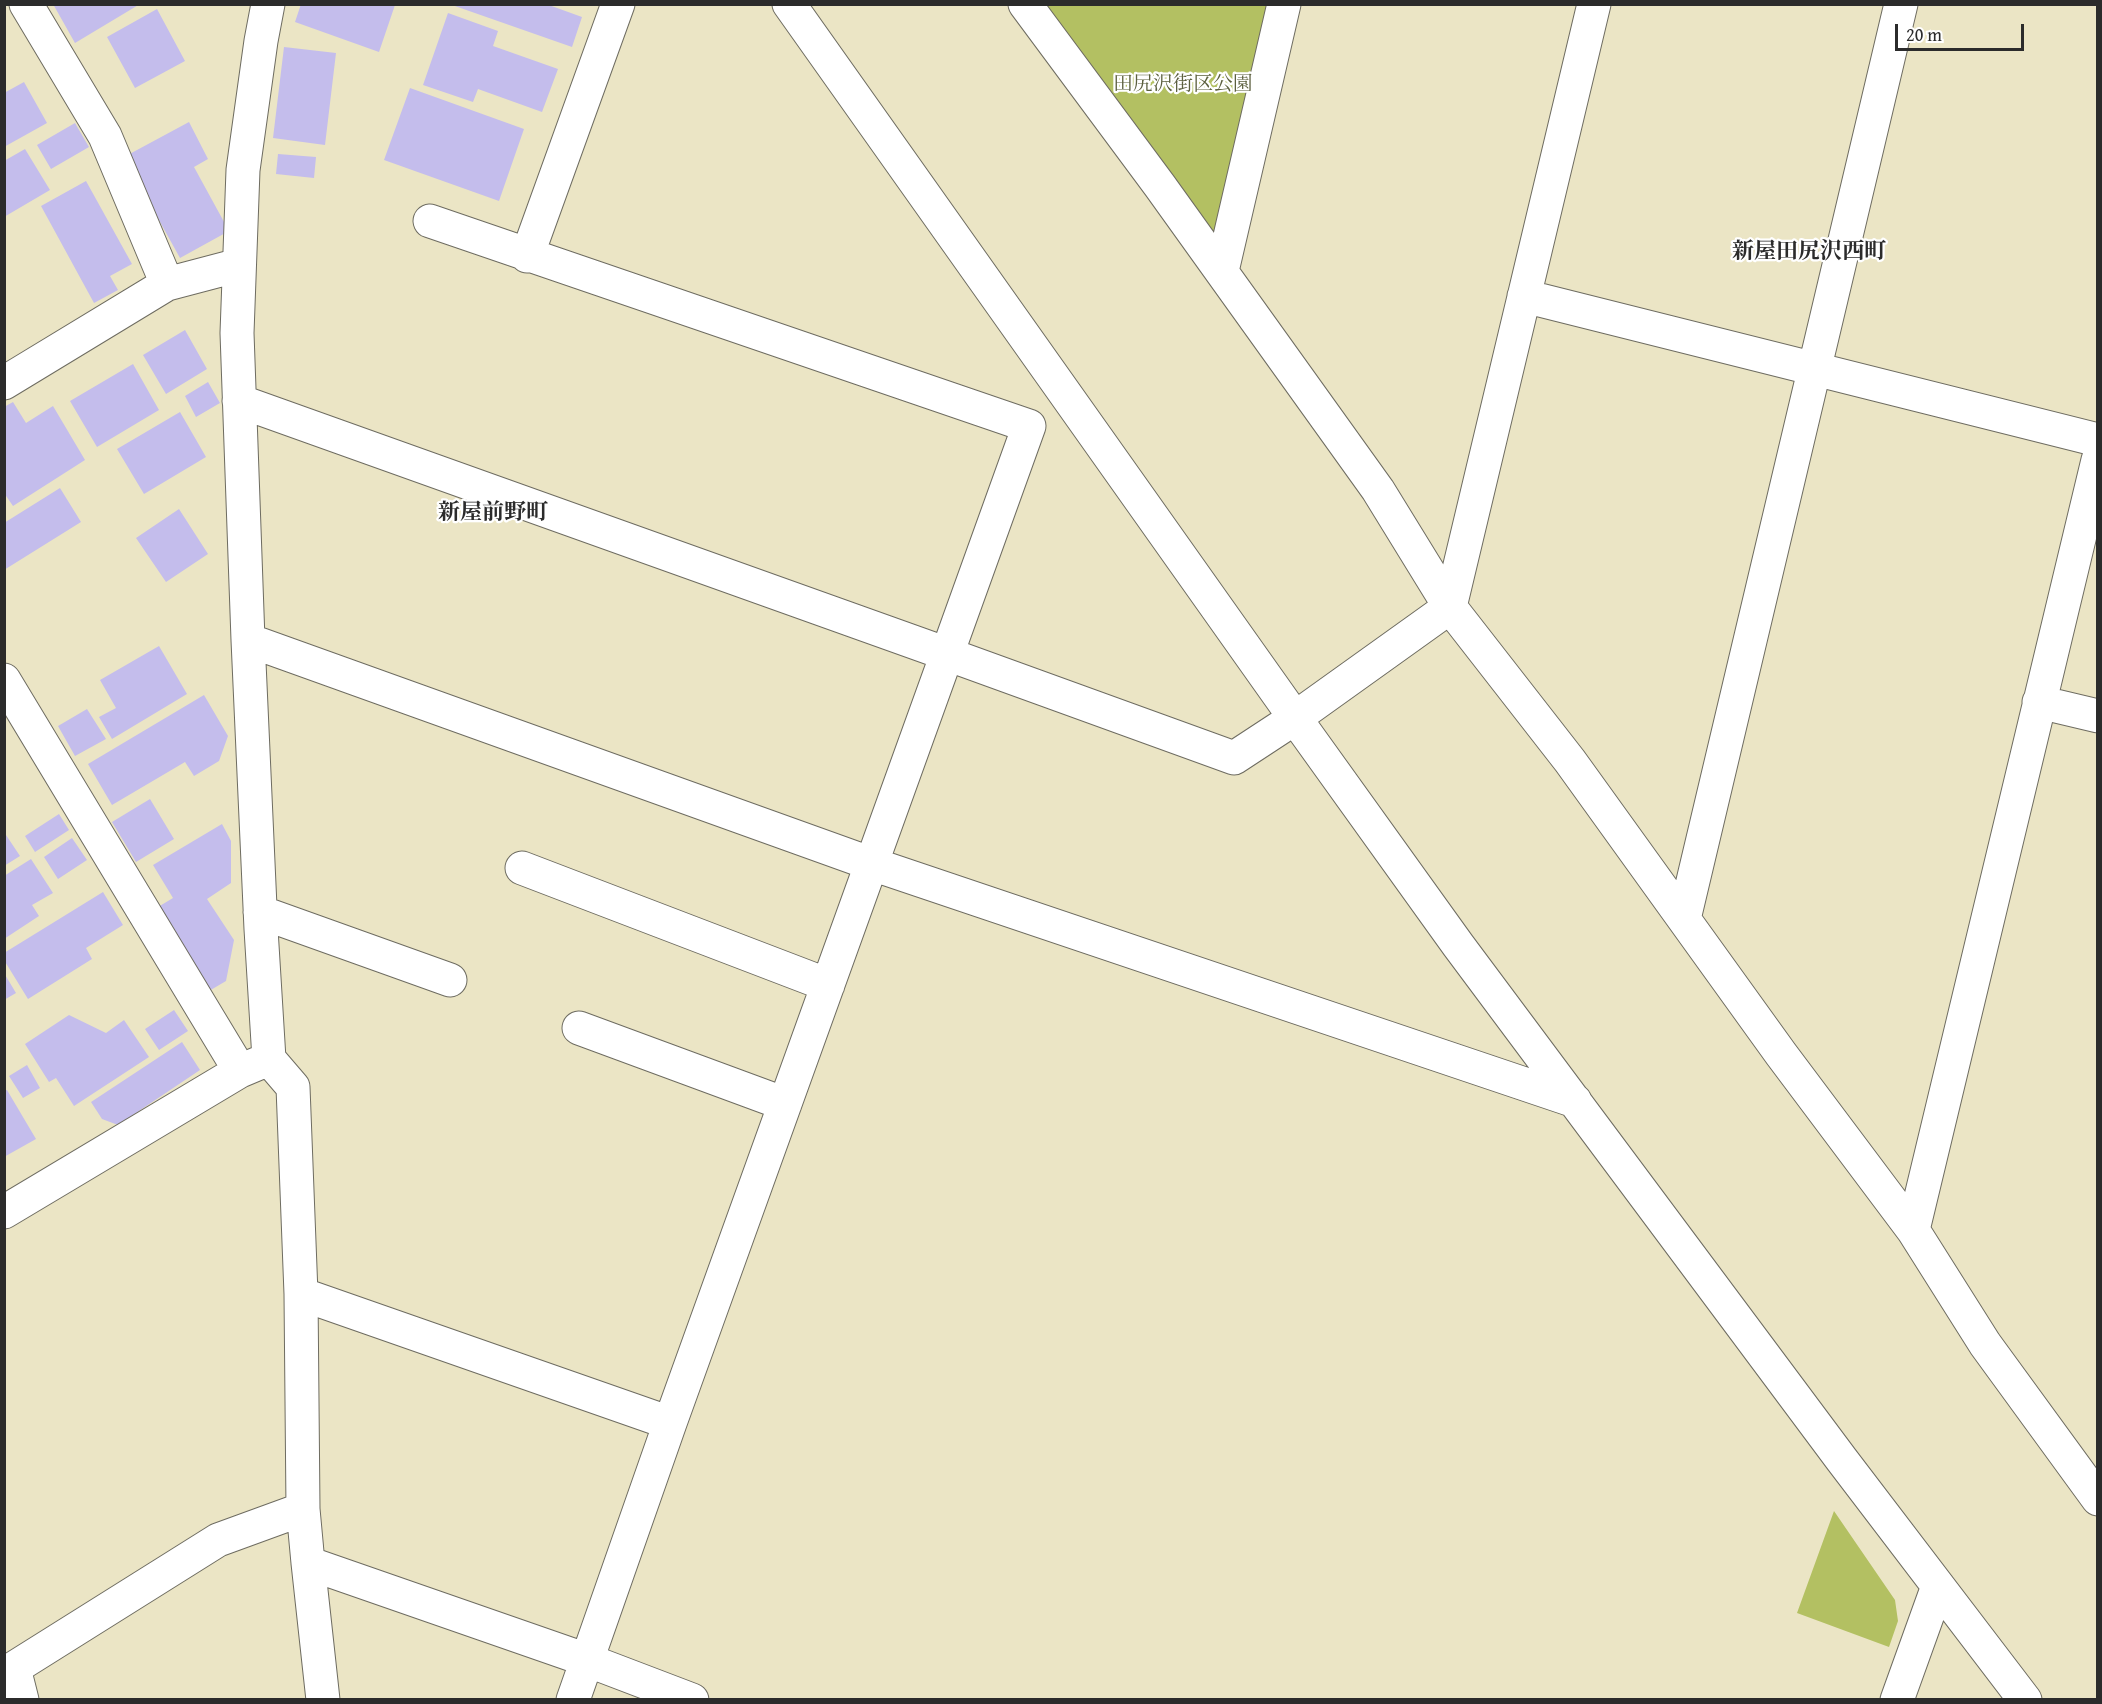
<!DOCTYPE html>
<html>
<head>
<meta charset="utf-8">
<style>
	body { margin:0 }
	#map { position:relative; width:2102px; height:1704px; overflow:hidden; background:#ebe5c5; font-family:"Gentium Book Plus",serif }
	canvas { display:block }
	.frame { position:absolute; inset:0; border:6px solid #2b2b2b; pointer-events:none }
	.scale { position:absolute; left:1895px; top:24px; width:129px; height:27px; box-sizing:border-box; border:3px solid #2b2b2b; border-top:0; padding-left:8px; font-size:18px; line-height:21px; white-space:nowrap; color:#2b2b2b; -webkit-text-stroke:4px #fff; paint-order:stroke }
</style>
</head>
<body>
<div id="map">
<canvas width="2102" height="1704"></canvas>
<div class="frame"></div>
<div class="scale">20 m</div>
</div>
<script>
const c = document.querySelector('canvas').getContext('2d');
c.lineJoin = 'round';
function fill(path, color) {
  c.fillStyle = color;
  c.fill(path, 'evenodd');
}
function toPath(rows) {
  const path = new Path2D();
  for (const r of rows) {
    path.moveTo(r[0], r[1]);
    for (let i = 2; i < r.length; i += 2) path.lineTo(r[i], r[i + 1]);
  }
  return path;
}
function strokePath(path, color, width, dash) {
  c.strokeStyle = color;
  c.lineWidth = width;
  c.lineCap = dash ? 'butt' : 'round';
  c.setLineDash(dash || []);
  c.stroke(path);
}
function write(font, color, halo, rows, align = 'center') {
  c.font = font + ' "Gentium Book Plus","Noto Serif JP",serif';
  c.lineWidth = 4.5;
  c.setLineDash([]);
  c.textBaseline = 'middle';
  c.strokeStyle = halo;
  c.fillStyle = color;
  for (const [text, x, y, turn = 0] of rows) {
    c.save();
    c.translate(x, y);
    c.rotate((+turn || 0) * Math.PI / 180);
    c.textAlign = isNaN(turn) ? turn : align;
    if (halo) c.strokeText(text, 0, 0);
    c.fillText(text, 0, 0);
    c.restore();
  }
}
const green = toPath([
	[1025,5,1284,5,1222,271],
	[1834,1511,1895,1600,1898,1621,1889,1647,1797,1613]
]);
const building = toPath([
	[53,4,140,4,75,43],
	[301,4,394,4,395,5,379,52,295,22],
	[546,4,582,17,572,47,452,5],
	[157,9,185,61,135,88,107,37],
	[448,13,498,31,493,46,558,69,542,112,478,89,473,102,423,85],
	[284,47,336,53,325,145,273,138],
	[24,82,47,123,4,147,4,93],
	[410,88,524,129,499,201,384,160],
	[189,122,208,159,194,167,229,231,180,258,124,157],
	[75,123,89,147,51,169,37,145],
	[25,149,50,190,4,217,4,161],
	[278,154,316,157,314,178,276,174],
	[86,181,132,264,110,276,118,290,94,303,41,206],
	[185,330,207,369,166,394,143,355],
	[133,364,159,410,97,447,70,401],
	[208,382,220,403,196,417,185,396],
	[13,402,26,423,53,406,85,460,13,506,4,493,4,407],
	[180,412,206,457,144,494,117,449],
	[60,488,81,522,4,570,4,523],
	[179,509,208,554,166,582,136,538],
	[159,646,187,694,112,739,99,717,116,708,100,680],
	[204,695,228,736,219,761,194,776,185,762,112,805,88,764],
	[87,709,106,739,75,756,58,726],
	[150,799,174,839,136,862,112,822],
	[59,814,69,830,35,852,25,836],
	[222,824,231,841,231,883,207,899,234,940,226,981,209,991,158,907,173,898,153,865],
	[4,832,20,856,4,866],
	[72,838,87,860,58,879,44,857],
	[31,859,53,893,32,905,39,916,4,939,4,876],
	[103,892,123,925,86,948,92,959,28,999,4,960,4,953],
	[4,973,16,993,4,1000],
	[174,1010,188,1031,159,1050,145,1029],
	[69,1015,106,1033,124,1020,149,1057,74,1106,56,1078,49,1082,25,1044],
	[182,1042,200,1070,118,1125,102,1119,91,1102],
	[27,1065,40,1088,23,1098,9,1076],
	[7,1090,36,1139,4,1157,4,1091]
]);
const minor = toPath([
	[26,4,105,136,167,284,239,265],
	[268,4,261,41,243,170,237,333,248,640,261,929,269,1059,293,1087,301,1294,303,1509,308,1563,587,1660,692,1700],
	[789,4,1295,718,1458,945,1842,1460,2025,1700],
	[1025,4,1160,186,1378,490,1450,607,1570,761,1781,1054,1913,1230,1985,1344,2098,1499],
	[527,256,618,4],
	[1222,271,1284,4],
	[1524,296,2098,440],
	[4,383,167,284],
	[239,401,947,654,1029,426,430,221],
	[248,640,872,864,1575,1101],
	[4,680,240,1071],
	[2039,702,2098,716],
	[522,868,828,985],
	[260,912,450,980],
	[1684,919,1901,4],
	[579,1028,785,1104],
	[4,1212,240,1071,259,1063],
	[1913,1230,2098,460],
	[301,1294,670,1423],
	[308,1563,323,1700],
	[22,1700,14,1668,218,1540,303,1509],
	[573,1700,670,1423,947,654,1234,758,1295,718,1450,607,1594,4],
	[1897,1700,1938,1586]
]);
const parkNames = [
	["田尻沢街区公園",1183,85]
];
const quarterNames = [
	["新屋田尻沢西町",1809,252],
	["新屋前野町",493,513]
];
fill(green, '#b3c062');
fill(building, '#c4bdec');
strokePath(minor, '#6e6c61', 35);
strokePath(minor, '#fff', 33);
write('20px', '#5b5f3e', '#fff', parkNames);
write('bold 22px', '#2b2b2b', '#fff', quarterNames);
</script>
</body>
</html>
